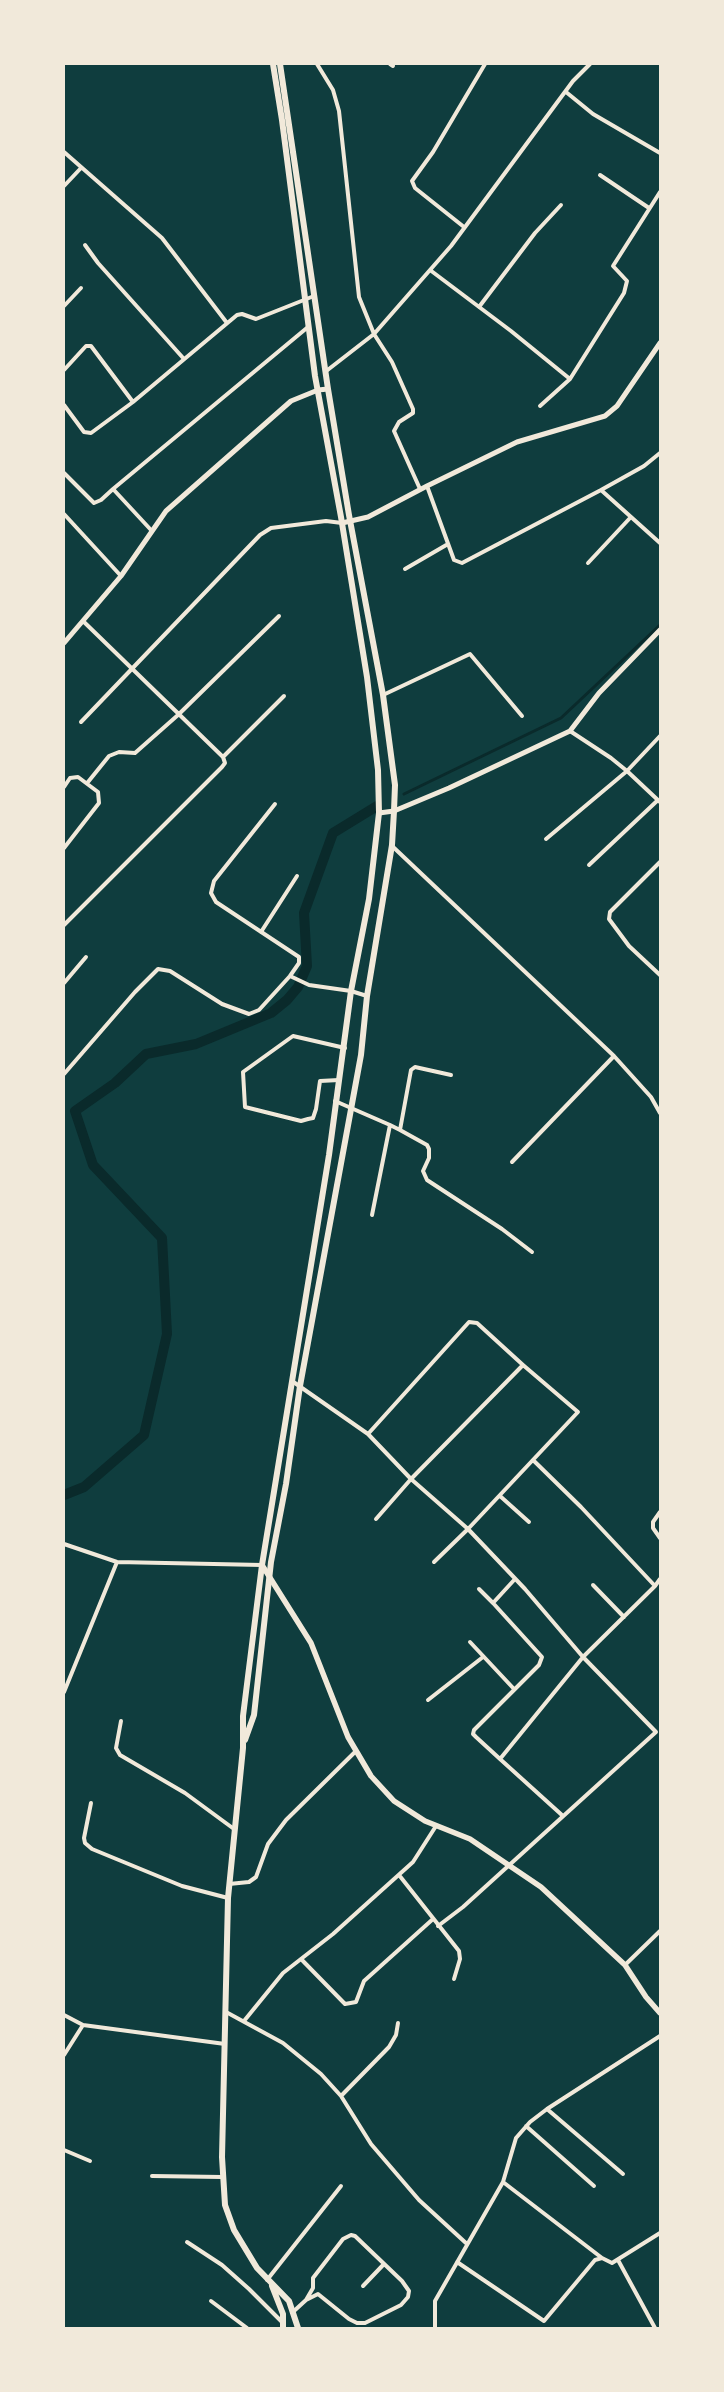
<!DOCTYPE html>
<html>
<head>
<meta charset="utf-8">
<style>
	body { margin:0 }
	#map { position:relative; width:724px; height:2392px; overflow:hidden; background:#0f3d3e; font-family:"Roboto Condensed",sans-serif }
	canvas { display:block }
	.frame { position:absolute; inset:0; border:65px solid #f1e9da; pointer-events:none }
</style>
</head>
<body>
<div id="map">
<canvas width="724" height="2392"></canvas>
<div class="frame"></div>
</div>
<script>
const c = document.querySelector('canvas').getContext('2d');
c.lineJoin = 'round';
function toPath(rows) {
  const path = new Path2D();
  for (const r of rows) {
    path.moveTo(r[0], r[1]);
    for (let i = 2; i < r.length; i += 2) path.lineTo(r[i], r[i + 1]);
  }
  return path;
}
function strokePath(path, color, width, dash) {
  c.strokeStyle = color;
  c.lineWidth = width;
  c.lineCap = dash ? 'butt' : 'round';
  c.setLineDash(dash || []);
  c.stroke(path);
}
const stream = toPath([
	[404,794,561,718,660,625]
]);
const canal = toPath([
	[64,1495,84,1487,144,1435,167,1334,162,1238,93,1165,75,1111,115,1083,146,1054,196,1044,271,1013,287,1000,298,987,307,966,304,913,333,833,377,806]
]);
const minor = toPath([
	[317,64,333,90,339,111,359,297,374,334,392,362,413,409,413,413,399,422,394,431,420,489],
	[390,64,393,66],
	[566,92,593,114,660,153],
	[64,152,162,238,227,323],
	[600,175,649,208],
	[64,186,81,168],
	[464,227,415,188,412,181,433,152,485,64],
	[85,245,98,263,184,359],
	[430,270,511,331,570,379],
	[64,306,81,288],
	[479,307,535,233,561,205],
	[64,370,86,346,91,346,133,402],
	[325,372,374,334,451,246,573,81,590,64],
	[64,405,84,432,91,433,133,402,237,315,242,314,256,319,314,296],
	[540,406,570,379,624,293,627,281,613,266,660,192],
	[64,473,94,503,101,500,113,489],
	[427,486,454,560,462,563,601,490,644,466,660,453],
	[601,490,660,543],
	[64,514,121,576],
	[151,530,113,489,308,327],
	[588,563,630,518],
	[405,569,448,544],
	[84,622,223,757],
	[383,695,470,654,522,716],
	[81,722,260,535,271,528,326,521,342,523],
	[660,736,627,771,660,802],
	[223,757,284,696],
	[88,782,109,756,119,752,135,753,178,715,279,616],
	[64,787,70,778,78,777,98,792,99,803,64,848],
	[275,804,214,881,211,893,216,902,299,957,299,963,290,976],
	[546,839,627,771,611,758,570,731],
	[391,845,614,1056,651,1097,660,1113],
	[660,862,610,912,609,919,629,946,660,975],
	[589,865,658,800],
	[64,925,222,767,225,763,223,757],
	[261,932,297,876],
	[64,983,86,957],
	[64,1074,135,992,158,969,170,971,222,1004,249,1014,259,1010,290,976,309,985,351,991,367,996],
	[339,1080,320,1081,316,1109,313,1118,308,1119,301,1121,245,1107,243,1072,293,1036,345,1048],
	[335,1101,390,1125],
	[400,1130,427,1145,429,1149,429,1158,423,1171,427,1180,502,1229,532,1252],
	[512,1162,614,1056],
	[372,1215,390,1125,400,1130,411,1070,415,1067,451,1075],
	[292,1381,368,1434,411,1479,468,1529,525,1589,583,1657,656,1732,463,1907,438,1926],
	[368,1434,469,1322,477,1323,523,1365,411,1479,376,1519],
	[533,1460,581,1507,655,1586,583,1657,500,1759,563,1816],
	[500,1496,529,1522],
	[660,1512,653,1522,653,1528,660,1538],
	[64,1544,117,1562,262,1565],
	[434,1562,468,1529,578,1412,523,1365],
	[593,1585,624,1617],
	[655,1586,660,1579],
	[479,1589,493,1603],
	[470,1642,514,1689],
	[64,1692,117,1562],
	[428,1700,483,1657],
	[121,1721,116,1748,120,1755,185,1793,234,1829],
	[500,1759,476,1737,473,1734,474,1730,539,1665,542,1657,493,1603,515,1579],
	[91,1803,84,1838,85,1843,92,1849,182,1886,228,1898],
	[399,1875,459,1951,460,1959,454,1979],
	[229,1884,249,1882,256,1877,268,1844,286,1820,356,1751],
	[301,1959,345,2004,356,2002,364,1981,433,1919],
	[625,1965,660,1931],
	[226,2012,283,2043,321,2074,341,2096,371,2144,419,2200,467,2244],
	[64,2015,83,2025,225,2044],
	[244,2021,283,1973,333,1934,413,1862,436,1826],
	[64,2055,83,2025],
	[341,2096,389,2047,396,2035,398,2023],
	[547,2109,623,2174],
	[526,2126,594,2186],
	[64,2150,90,2161],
	[152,2176,222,2177],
	[503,2182,602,2258],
	[187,2242,222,2265,249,2289,282,2322],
	[618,2260,655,2328],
	[457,2262,544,2321,595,2260,602,2258,612,2263,660,2233],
	[267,2280,341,2186],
	[363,2286,384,2264],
	[211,2301,247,2328],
	[294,2311,306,2300,318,2294,349,2319,357,2323,365,2323,401,2305,408,2297,409,2291,402,2281,355,2236,351,2235,343,2239,313,2278,313,2288,306,2300],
	[435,2328,435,2301,503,2182,516,2138,530,2122,547,2109,660,2036]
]);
const tertiary = toPath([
	[342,523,368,517,427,486,517,442,605,416,617,406,660,343],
	[64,643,121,576,166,511,291,401,318,390,328,389],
	[379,813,394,811,449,788,570,731,599,693,660,630]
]);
const secondary = toPath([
	[262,1565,311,1643,348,1737,371,1776,394,1801,425,1821,470,1839,541,1887,625,1965,646,1997,660,2013]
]);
const primary = toPath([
	[273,64,282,120,315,376,341,517,367,677,378,770,379,813,369,899,351,991,329,1155,262,1565,243,1716,243,1748,228,1898,222,2157,225,2205,234,2230,257,2268,289,2301,298,2328],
	[245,1740,254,1715,271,1562,286,1484,300,1386,361,1055,367,996,392,845,394,811,395,785,383,695,349,515,328,389,280,64],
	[272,2286,283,2314,283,2328]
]);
strokePath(stream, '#0a2a2b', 3);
strokePath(canal, '#0a2a2b', 10);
strokePath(minor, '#f1e9da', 4);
strokePath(tertiary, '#f1e9da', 5);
strokePath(secondary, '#f1e9da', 5.5);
strokePath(primary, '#f1e9da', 6);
</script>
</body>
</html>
